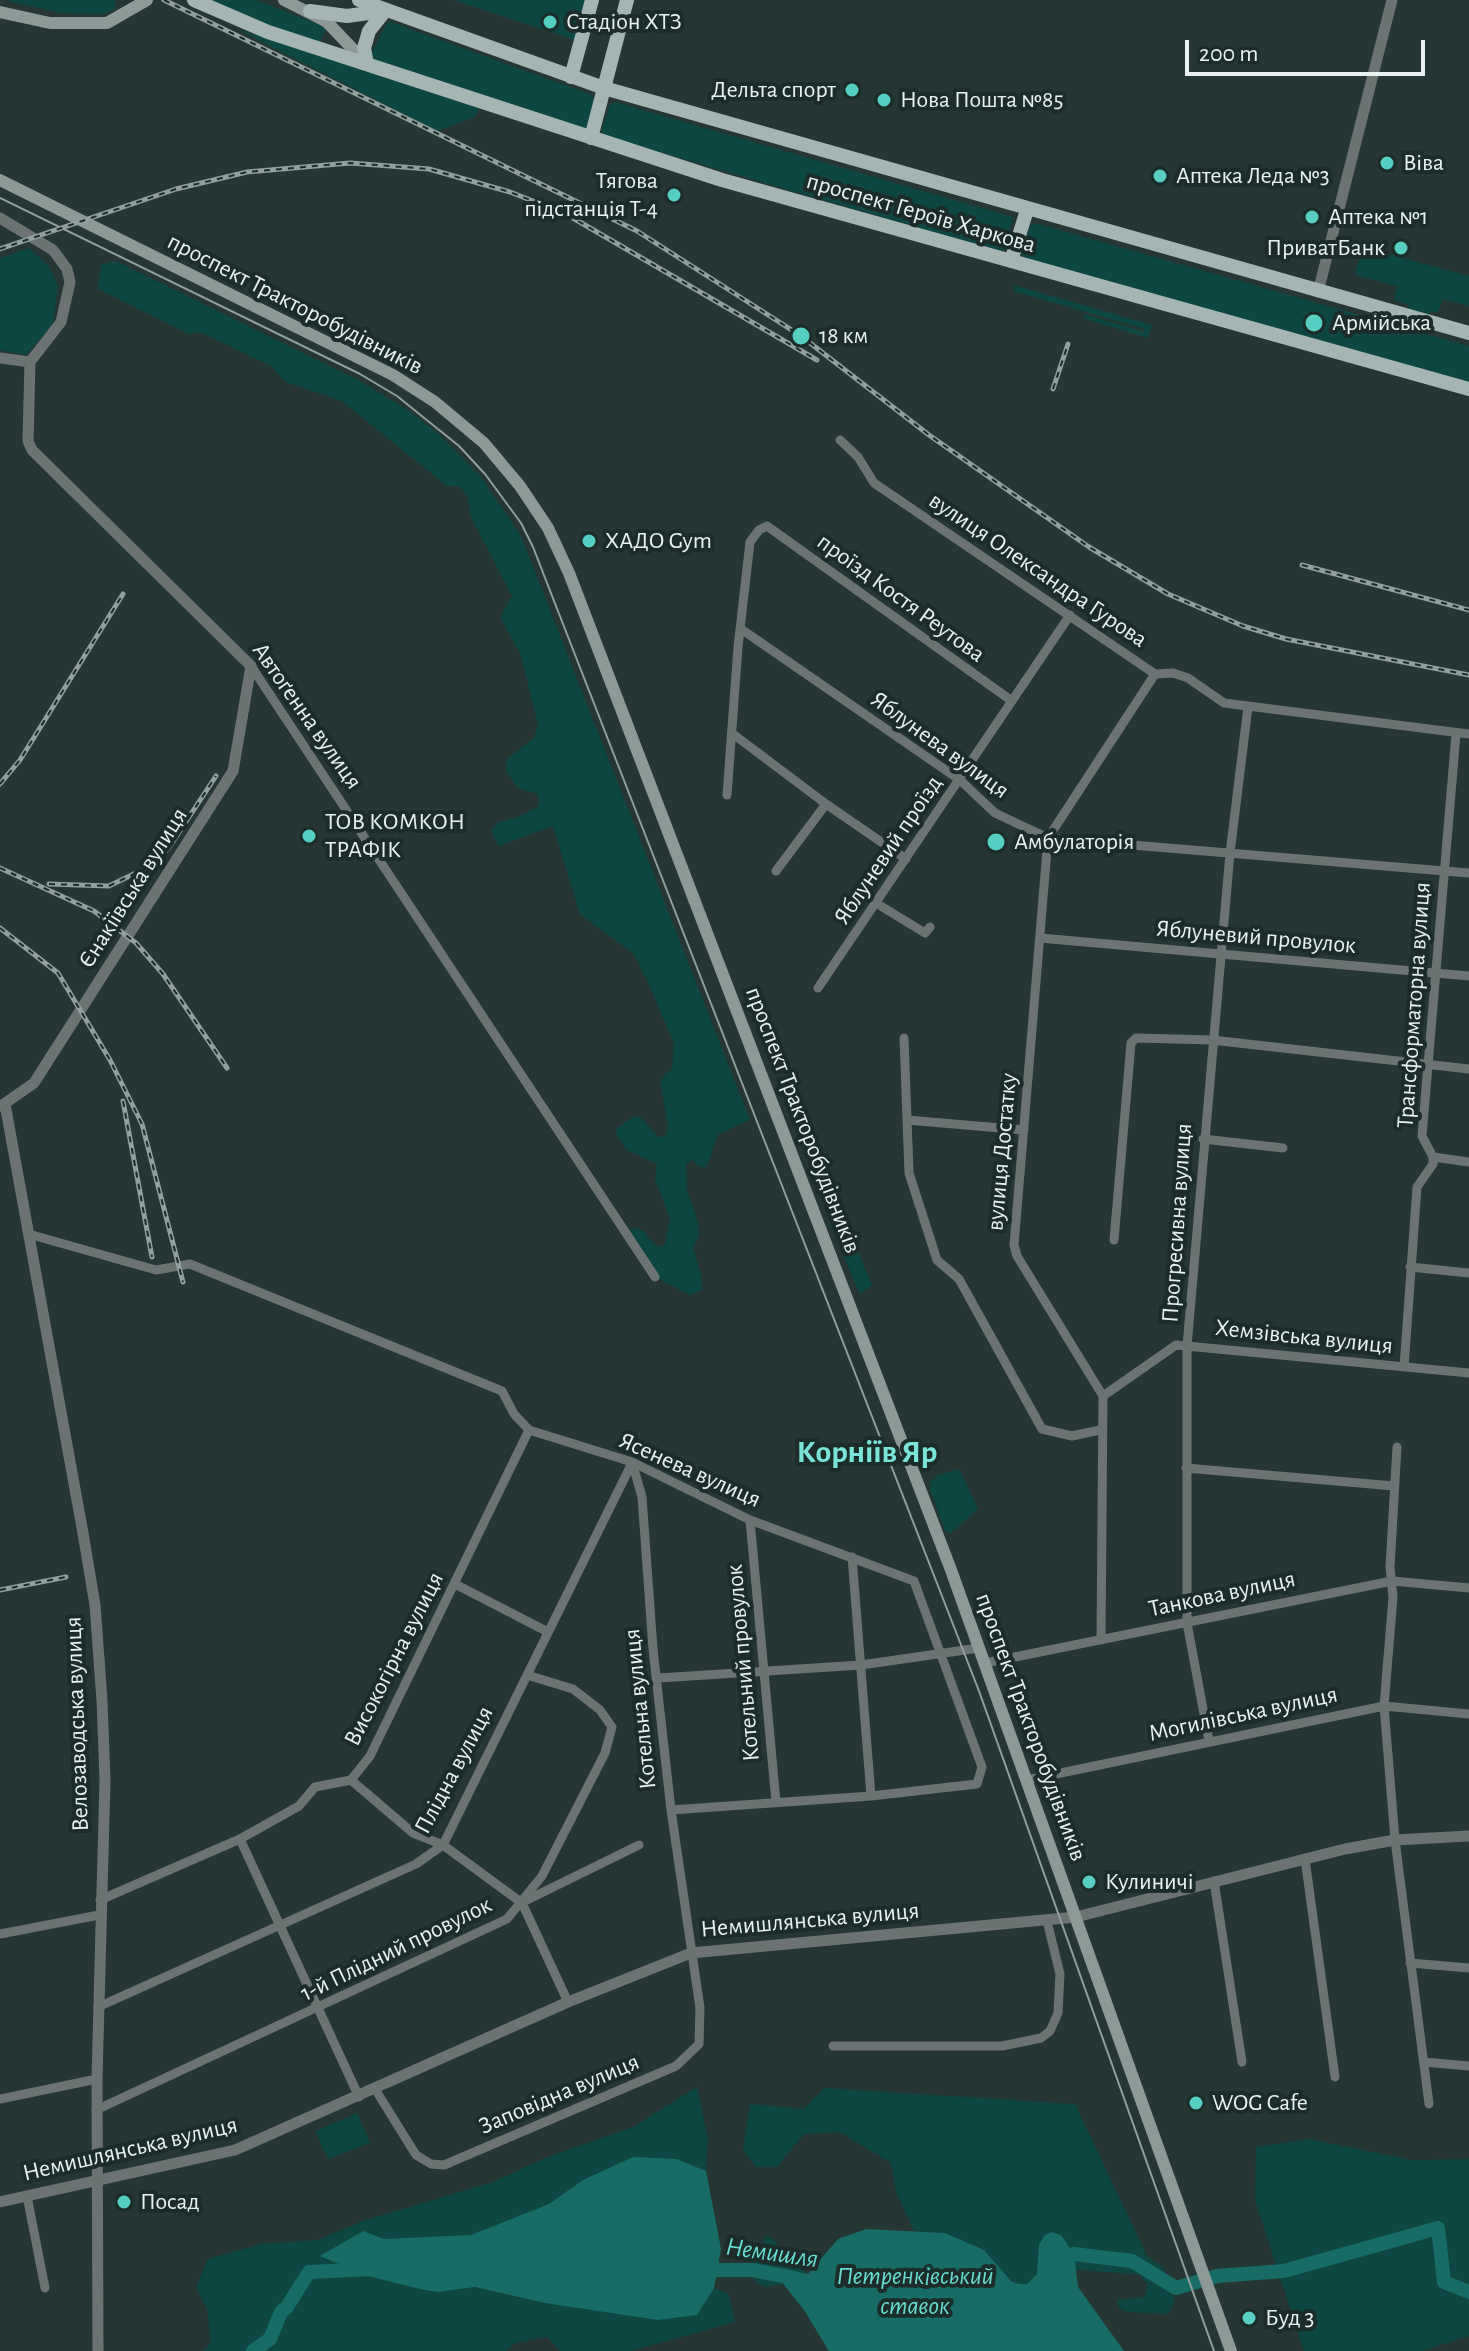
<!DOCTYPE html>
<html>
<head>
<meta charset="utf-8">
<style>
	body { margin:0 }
	#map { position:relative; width:1469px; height:2351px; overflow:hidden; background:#253634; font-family:"Alegreya Sans",sans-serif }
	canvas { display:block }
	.scale { position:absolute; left:1185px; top:40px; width:240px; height:36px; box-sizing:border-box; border:4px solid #e7f2f0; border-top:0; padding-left:10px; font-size:24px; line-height:28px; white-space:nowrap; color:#e7f2f0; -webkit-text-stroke:6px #1b2c2a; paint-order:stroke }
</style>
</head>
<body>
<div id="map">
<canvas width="1469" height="2351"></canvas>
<div class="scale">200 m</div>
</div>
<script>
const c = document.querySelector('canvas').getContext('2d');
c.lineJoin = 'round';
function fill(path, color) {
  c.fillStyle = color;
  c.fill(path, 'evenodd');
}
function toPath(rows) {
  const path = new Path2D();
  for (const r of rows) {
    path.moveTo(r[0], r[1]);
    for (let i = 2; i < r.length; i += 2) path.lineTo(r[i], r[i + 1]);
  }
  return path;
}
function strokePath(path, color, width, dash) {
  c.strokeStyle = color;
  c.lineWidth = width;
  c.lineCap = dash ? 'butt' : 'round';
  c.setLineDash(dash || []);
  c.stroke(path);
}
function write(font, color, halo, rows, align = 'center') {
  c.font = font + ' "Alegreya Sans",sans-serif';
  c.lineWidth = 8;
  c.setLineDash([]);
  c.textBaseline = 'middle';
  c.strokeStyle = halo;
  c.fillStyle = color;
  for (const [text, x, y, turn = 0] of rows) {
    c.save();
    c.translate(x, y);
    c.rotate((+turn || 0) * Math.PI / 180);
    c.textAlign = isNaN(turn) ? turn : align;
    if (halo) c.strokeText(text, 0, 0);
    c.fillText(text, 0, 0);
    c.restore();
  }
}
const green = toPath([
	[4,0,115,0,116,8,104,14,61,13],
	[210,0,256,0,327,28,318,46],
	[453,0,586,0,575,40],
	[388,21,592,95,596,100,591,127,581,130,375,63,371,54],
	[235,28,478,108,478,112,475,117,437,131],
	[615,102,1013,217,1006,248,1000,252,605,136,602,131,609,106],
	[1035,223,1469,346,1469,382,1024,259,1021,253,1030,226],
	[1362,247,1469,276,1469,306,1443,299,1438,313,1430,311,1429,315,1408,310,1409,305,1394,300,1397,286,1355,275],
	[29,248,49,266,58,286,53,324,26,355,0,350,0,258],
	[116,261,358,380,411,412,441,436,481,477,521,536,750,1120,718,1134,707,1167,700,1167,692,1160,686,1164,687,1190,698,1222,699,1236,693,1248,701,1274,702,1290,690,1295,655,1277,628,1231,636,1227,643,1231,657,1247,665,1245,670,1219,655,1179,657,1164,627,1150,616,1134,617,1128,634,1116,641,1117,658,1137,666,1136,668,1126,660,1080,672,1068,674,1044,651,989,634,954,580,914,553,826,499,846,491,831,498,822,518,817,539,806,538,794,518,788,506,771,507,759,534,738,538,725,521,655,500,617,512,596,470,515,468,496,458,486,447,486,342,401,286,382,271,366,200,332,189,334,98,289,101,264],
	[1014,285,1152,325,1148,338,1082,318,1084,314,1144,332,1145,329,1013,291],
	[845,1220,872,1285,860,1295,829,1221],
	[955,1470,960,1470,978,1509,951,1533,945,1531,930,1489,931,1481,936,1476],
	[697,2087,708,2140,706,2171,677,2159,583,2180,549,2204,471,2235,452,2238,384,2239,363,2231,368,2276,437,2292,474,2287,545,2303,697,2315,714,2288,729,2295,735,2322,631,2351,560,2351,547,2337,515,2343,506,2351,203,2351,211,2343,207,2309,196,2288,208,2259,261,2244,317,2240,363,2221,493,2182,545,2158,633,2127],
	[824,2088,1075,2104,1147,2256,1164,2268,1175,2301,1168,2314,1127,2312,1117,2306,1117,2300,1145,2297,1148,2285,1140,2275,1073,2269,1074,2254,1039,2245,1037,2274,1027,2284,1020,2284,1012,2282,984,2250,945,2233,914,2231,896,2192,891,2163,840,2132,804,2134,777,2167,756,2167,743,2150,750,2104,804,2109],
	[357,2113,370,2143,328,2159,315,2131],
	[1308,2139,1412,2160,1469,2159,1469,2336,1422,2351,1304,2351,1255,2200,1256,2147],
	[769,2236,808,2274,771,2267,783,2284,765,2287,755,2282,752,2270,765,2237]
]);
const water = toPath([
	[633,2157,677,2159,706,2171,721,2249,714,2288,697,2315,658,2320,545,2303,475,2287,437,2292,420,2289,368,2276,320,2256,363,2231,384,2239,471,2235,549,2204,583,2180],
	[866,2229,945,2233,984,2250,1012,2282,1020,2284,1027,2284,1037,2274,1039,2245,1044,2236,1051,2232,1061,2235,1074,2254,1078,2287,1124,2351,829,2351,804,2310,770,2267,808,2274,838,2239]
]);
const river = toPath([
	[1058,2259,1074,2254,1132,2261,1176,2288,1217,2276,1284,2271,1438,2228,1444,2282,1469,2292],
	[700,2270,752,2270,795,2278],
	[253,2351,270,2339,281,2312,287,2307,309,2272,372,2269]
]);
const minor = toPath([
	[840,440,858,457,874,483,1155,674,1173,673,1188,678,1224,703,1469,734],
	[741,629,960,780,995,813,1048,838,1469,873],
	[251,666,655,1277],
	[733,734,826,804,906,859],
	[727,795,738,647,750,542,759,530,767,526,1012,701],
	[776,871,826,804],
	[876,903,925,933,930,927],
	[1040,938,1469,976],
	[818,988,1070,615],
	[904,1038,909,1173,937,1260,959,1279,1042,1429,1072,1436,1100,1430],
	[907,1120,1024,1130],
	[1203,1139,1283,1148],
	[1433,1157,1469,1162],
	[32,1235,156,1270,190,1264,502,1391,514,1414,529,1430,632,1462,750,1520,914,1581,982,1767,977,1784,871,1796,671,1810],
	[1114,1240,1131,1043,1136,1038,1212,1040,1469,1069],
	[1410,1267,1469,1273],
	[1404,1367,1417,1187,1433,1164,1433,1157,1422,1136,1456,734],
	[1103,1396,1176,1345,1469,1373],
	[1397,1447,1390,1567,1393,1597,1384,1706,1395,1840,1429,2104],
	[1186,1468,1394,1486],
	[750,1520,776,1802],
	[852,1557,871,1796],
	[455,1584,548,1632],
	[1101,1640,1103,1396,1017,1256,1014,1245,1048,838,1155,674],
	[985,1663,1392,1581,1469,1588],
	[659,1678,861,1665,979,1648],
	[1209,1741,1187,1623,1187,1346,1230,853,1248,707],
	[351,1780,413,1833,443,1845,522,1903,568,2002],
	[1027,1780,1384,1706,1469,1714],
	[240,1839,359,2097],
	[1305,1859,1335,2077],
	[1214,1881,1242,2062],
	[100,1900,240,1839,299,1806,315,1787,351,1780,370,1756,529,1430],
	[523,1902,639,1845],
	[0,1934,99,1915],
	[1410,1963,1469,1968],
	[98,2007,416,1864,443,1845,632,1463],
	[833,2046,1002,2046,1041,2038,1050,2031,1058,2013,1060,1974,1047,1921],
	[1424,2062,1469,2066],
	[375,2089,416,2155,431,2164,444,2165,676,2066,699,2044,700,2008,671,1810,653,1649,642,1497,632,1462],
	[0,2099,97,2079],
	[96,2110,507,1919,542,1876,605,1753,612,1727,600,1710,573,1689,527,1675],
	[27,2196,45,2288]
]);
const tertiary = toPath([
	[0,218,53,250,67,269,70,282,61,322,30,362,28,441,32,450,251,666,233,771,34,1083,1,1106],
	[1318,292,1392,0],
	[0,358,30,362],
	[5,1104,83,1533,95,1605,102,1700,105,1780,97,2079,98,2351],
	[0,2202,235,2150,568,2002,691,1953,1076,1917,1345,1849,1395,1840,1469,1836]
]);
const secondary = toPath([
	[284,0,327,22,367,64],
	[0,12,50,23,107,23,147,0],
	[0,180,393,375,435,402,484,443,520,486,548,528,569,573,951,1570,1231,2351]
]);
const primary = toPath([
	[194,0,268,32,722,180,1469,389],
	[359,0,604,88,1469,333],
	[310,11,347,16,384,11],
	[367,64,364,48,369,31,385,11],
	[571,77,592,0],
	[591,138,627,0],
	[1011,261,1027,210]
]);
const tram = toPath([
	[0,198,360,374,397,396,459,446,485,474,521,523,533,547,979,1691,1214,2351]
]);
const rail = toPath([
	[164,0,637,231,801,336,929,435,1089,547,1168,594,1243,626,1286,639,1469,675],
	[0,249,176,189,247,172,350,163,429,169,510,192,566,214,817,360],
	[1053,389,1068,344],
	[1302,565,1469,610],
	[0,784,20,760,123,594],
	[0,868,94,911,136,943,163,974,227,1068],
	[49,884,109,886,144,869,168,849,216,776],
	[0,928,58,973,110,1060,142,1124,183,1282],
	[123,1101,152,1257],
	[0,1590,66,1577]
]);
const markers = [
	[550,22,8,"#57cec2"],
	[852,90,8,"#57cec2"],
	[884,100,8,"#57cec2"],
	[1387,163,8,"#57cec2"],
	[1160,176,8,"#57cec2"],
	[674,195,8,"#57cec2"],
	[1312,217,8,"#57cec2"],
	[1401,248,8,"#57cec2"],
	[1314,323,10,"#57cec2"],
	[801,336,10,"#57cec2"],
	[589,541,8,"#57cec2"],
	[309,836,8,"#57cec2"],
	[996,842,10,"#57cec2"],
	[1089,1882,8,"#57cec2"],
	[1196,2103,8,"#57cec2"],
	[124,2202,8,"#57cec2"],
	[1249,2318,8,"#57cec2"]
];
const poiNames = [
	["Стадіон ХТЗ",566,22],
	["Дельта спорт",836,90,"right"],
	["Нова Пошта №85",900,100],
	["Віва",1403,163],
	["Аптека Леда №3",1176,176],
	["Тягова",658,181,"right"],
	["підстанція Т-4",658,209,"right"],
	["Аптека №1",1328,217],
	["ПриватБанк",1385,248,"right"],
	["Армійська",1332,323],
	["18 км",819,336],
	["ХАДО Gym",605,541],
	["ТОВ КОМКОН",325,822],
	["ТРАФІК",325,850],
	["Амбулаторія",1014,842],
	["Кулиничі",1105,1882],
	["WOG Cafe",1212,2103],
	["Посад",140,2202],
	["Буд 3",1265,2318]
];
const streetNames = [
	["проспект Героїв Харкова",921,213,16],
	["проспект Тракторобудівників",295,304,27],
	["вулиця Олександра Гурова",1038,570,34],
	["проїзд Костя Реутова",901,598,36],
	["Автоґенна вулиця",307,716,55],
	["Яблунева вулиця",940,745,36],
	["Яблуневий проїзд",888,850,-56],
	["Єнакіївська вулиця",133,888,-58],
	["Яблуневий провулок",1256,937,5],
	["Трансформаторна вулиця",1414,1005,-86],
	["проспект Тракторобудівників",803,1120,69],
	["вулиця Достатку",1002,1152,-85],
	["Прогресивна вулиця",1177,1223,-86],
	["Хемзівська вулиця",1304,1337,6],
	["Ясенева вулиця",690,1470,24],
	["Танкова вулиця",1222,1594,-12],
	["Високогірна вулиця",394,1659,-63],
	["Котельний провулок",743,1663,-95],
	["Котельна вулиця",640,1709,-96],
	["Могилівська вулиця",1243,1714,-12],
	["Велозаводська вулиця",77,1724,-92],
	["проспект Тракторобудівників",1031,1727,70],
	["Плідна вулиця",454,1770,-62],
	["Немишлянська вулиця",810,1920,-5],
	["1-й Плідний провулок",396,1949,-26],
	["Заповідна вулиця",559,2094,-23],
	["Немишлянська вулиця",130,2149,-13]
];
const waterNames = [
	["Немишля",772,2253,8],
	["Петренківський",915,2276],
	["ставок",915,2306]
];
const districtNames = [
	["Корніїв Яр",867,1452]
];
fill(green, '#0e4641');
fill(water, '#176d65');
strokePath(river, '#176d65', 14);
strokePath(minor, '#6c7473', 9);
strokePath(tertiary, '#6c7473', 11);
strokePath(secondary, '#8c9997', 12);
strokePath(primary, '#a4b5b3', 14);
strokePath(tram, '#919f9d', 2);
strokePath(rail, '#919f9d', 5);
strokePath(rail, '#1b2c2a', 2, [6]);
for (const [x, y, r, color] of markers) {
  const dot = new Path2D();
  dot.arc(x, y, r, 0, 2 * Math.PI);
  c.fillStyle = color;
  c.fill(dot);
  strokePath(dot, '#1b2c2a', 3);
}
write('24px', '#e7f2f0', '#1b2c2a', poiNames, 'left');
write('24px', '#e7f2f0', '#1b2c2a', streetNames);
write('italic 26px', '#68ddd1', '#1b2c2a', waterNames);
write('bold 32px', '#7ae4d8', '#1b2c2a', districtNames);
</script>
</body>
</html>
